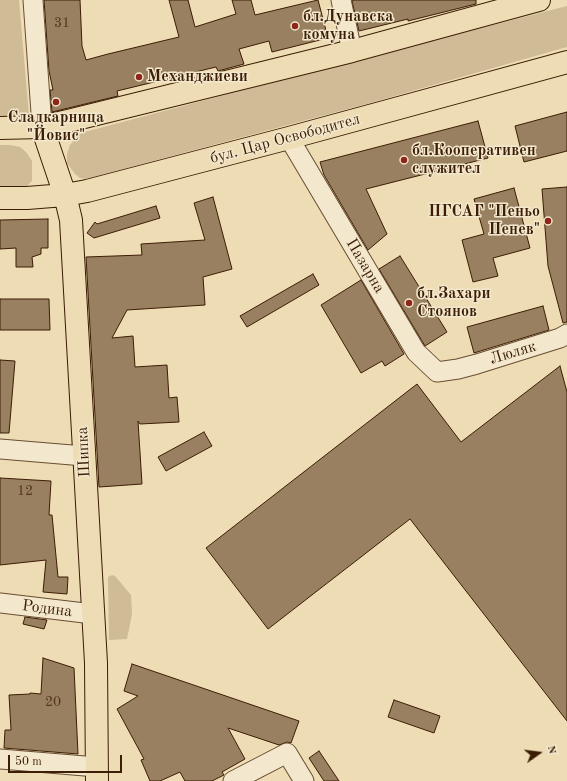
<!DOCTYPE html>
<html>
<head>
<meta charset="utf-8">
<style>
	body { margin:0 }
	#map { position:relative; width:567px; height:781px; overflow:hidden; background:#eddcb4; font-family:"Old Standard TT",serif }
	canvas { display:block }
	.north { position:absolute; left:519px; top:733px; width:40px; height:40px; -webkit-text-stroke:3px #f3e8ce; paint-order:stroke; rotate:76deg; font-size:11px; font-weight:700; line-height:16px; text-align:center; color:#3c1d05 }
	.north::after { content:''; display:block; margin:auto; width:14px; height:18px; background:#3c1d05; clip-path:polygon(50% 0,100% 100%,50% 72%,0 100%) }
	.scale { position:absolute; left:8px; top:755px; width:114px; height:18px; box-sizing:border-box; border:2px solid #3c1d05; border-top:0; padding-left:5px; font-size:12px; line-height:14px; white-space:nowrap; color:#3c1d05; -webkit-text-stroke:3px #f3e8ce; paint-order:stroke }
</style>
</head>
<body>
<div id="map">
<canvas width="567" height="781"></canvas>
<div class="north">N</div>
<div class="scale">50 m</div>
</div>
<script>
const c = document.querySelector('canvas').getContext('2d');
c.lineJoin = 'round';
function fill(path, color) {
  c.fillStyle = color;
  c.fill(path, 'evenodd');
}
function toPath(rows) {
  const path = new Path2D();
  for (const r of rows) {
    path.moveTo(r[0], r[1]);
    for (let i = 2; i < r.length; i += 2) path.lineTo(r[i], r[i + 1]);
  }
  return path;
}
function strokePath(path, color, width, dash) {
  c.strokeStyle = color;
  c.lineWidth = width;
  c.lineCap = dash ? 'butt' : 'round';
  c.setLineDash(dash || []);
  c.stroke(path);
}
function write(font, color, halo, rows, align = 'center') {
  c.font = font + ' "Old Standard TT",serif';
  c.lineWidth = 3;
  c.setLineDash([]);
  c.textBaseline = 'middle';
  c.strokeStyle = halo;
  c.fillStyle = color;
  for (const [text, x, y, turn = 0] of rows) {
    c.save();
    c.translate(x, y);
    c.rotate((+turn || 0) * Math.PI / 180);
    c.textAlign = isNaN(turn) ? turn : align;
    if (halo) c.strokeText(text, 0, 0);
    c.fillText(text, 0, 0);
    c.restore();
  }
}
const green = toPath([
	[0,0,19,0,29,116,9,124,0,124],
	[567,6,567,47,370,103,86,179,80,178,75,174,67,163,67,154,70,145,81,133,360,59],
	[0,145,10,145,20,147,26,152,32,161,32,181,25,188,0,190],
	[112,575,115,576,131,595,132,614,127,639,109,640,108,577]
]);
const building = toPath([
	[44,0,80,0,82,46,86,60,108,54,179,37,169,0,188,0,195,27,236,14,232,0,251,0,255,15,318,0,328,38,272,52,269,41,239,49,244,64,218,71,216,67,117,91,118,96,52,112,50,90,53,90,49,71,44,0],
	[354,0,476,0,476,4,408,21,408,19,359,31,352,1,354,0],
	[567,112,567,151,524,162,515,126,567,112],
	[478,121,488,158,366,189,387,234,368,250,324,175,320,162,478,121],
	[567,187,567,322,563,323,548,266,542,189,567,187],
	[514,188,530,248,493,258,498,276,473,282,462,240,484,234,474,199,514,188],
	[213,197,232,269,203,277,205,305,127,310,112,338,133,336,135,367,167,365,169,398,177,397,179,422,140,424,138,421,142,484,99,487,86,257,142,255,141,244,205,240,194,203,213,197],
	[156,206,160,218,94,238,87,233,95,222,97,224,156,206],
	[48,219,48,248,41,248,41,254,32,257,33,267,16,267,16,248,0,249,0,220,48,219],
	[400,256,447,332,425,346,379,269,400,256],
	[313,274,319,285,247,327,240,316,313,274],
	[361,280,404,354,385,366,382,361,361,373,321,305,361,280],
	[0,299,49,299,50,330,0,330,0,299],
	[543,306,549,330,474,353,467,327,543,306],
	[0,360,15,361,9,433,0,433,0,360],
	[560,366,567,392,567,721,410,519,268,629,206,548,417,384,461,442,560,366],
	[204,432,212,446,166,471,158,457,204,432],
	[0,478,51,481,49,515,52,515,58,577,68,577,67,594,43,592,46,560,0,565,0,478],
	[25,617,47,620,44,629,23,624,25,617],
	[43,658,74,668,78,754,4,748,5,730,11,730,9,695,30,694,30,693,41,694,43,658],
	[132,664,299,721,291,743,287,742,279,745,228,728,245,759,222,772,224,775,212,781,185,781,180,772,160,781,150,781,141,760,144,759,117,709,138,696,124,691,132,664],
	[394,700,440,716,434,733,388,717,394,700],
	[319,751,339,781,324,781,309,758,319,751]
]);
const minor = toPath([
	[33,0,42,127],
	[341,0,352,51],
	[289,138,416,352,437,372,458,369,477,364,560,338,567,334],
	[0,449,84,456],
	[0,603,93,614],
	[0,759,97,767],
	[233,781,287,753,304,781]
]);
const major = toPath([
	[42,127,65,195,71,220,96,663,97,781],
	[0,128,42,127,72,120,352,51,539,0],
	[0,198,27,198,65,195,87,191,289,138,567,62]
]);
const markers = [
	[295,26,4,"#8f2418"],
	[139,77,4,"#8f2418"],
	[56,102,4,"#8f2418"],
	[404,160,4,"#8f2418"],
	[548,221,4,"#8f2418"],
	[409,303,4,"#8f2418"]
];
const numberNames = [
	["31",62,23],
	["12",25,491],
	["20",53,702]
];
const poiNames = [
	["бл.Дунавска",303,17],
	["комуна",303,35],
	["Механджиеви",147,77],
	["Сладкарница",56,118,"center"],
	["\"Йовис\"",56,136,"center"],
	["бл.Кооперативен",412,151],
	["служител",412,169],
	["ПГСАГ \"Пеньо",540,212,"right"],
	["Пенев\"",540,230,"right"],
	["бл.Захари",417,294],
	["Стоянов",417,312]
];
const streetNames = [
	["бул. Цар Освободител",285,139,-15],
	["Пазарна",365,266,59],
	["Люляк",513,353,-17],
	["Шипка",84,452,-93],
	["Родина",47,609,7]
];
fill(green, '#cfbc96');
fill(building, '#988060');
strokePath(building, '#3c1d05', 1);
strokePath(minor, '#684d31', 21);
strokePath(major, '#3c1d05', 24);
strokePath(minor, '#f3e8ce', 19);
strokePath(major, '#eddcb4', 22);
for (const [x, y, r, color] of markers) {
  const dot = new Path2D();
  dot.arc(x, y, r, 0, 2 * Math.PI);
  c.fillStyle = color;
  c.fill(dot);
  strokePath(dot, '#f3e8ce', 1.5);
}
write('14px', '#53361c', null, numberNames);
write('bold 16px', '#3c1d05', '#f3e8ce', poiNames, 'left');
write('16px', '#3c1d05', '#f3e8ce', streetNames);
</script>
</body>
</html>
